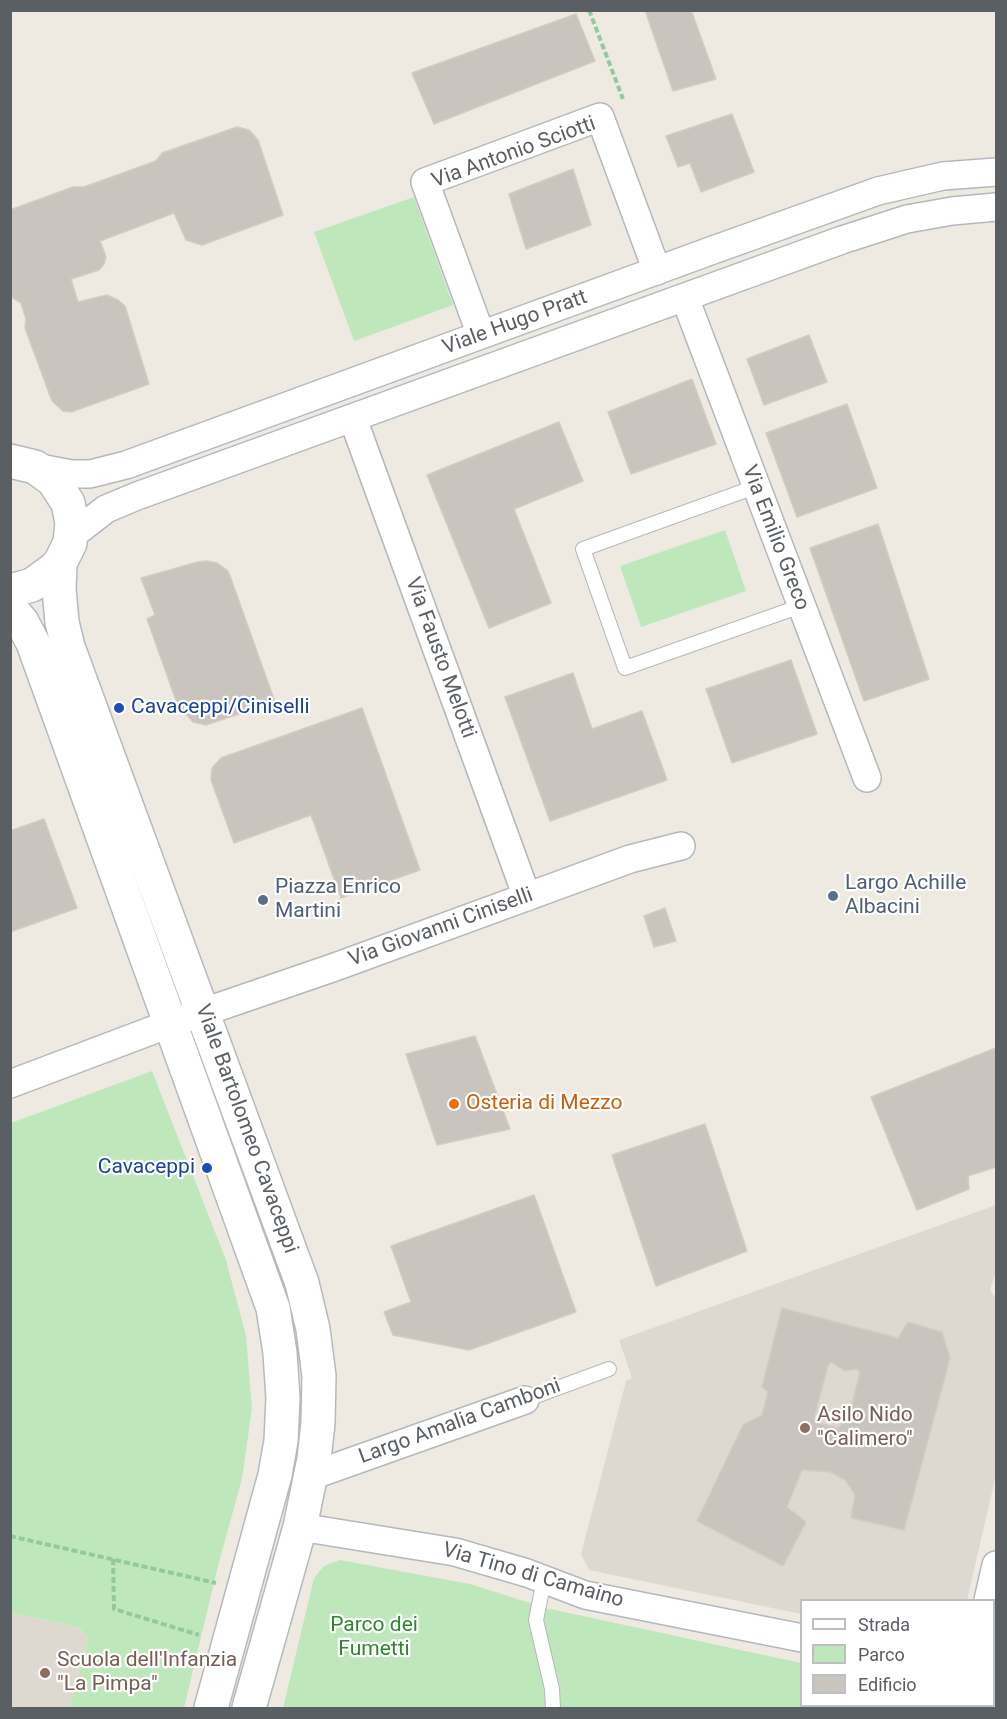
<!DOCTYPE html>
<html>
<head>
<meta charset="utf-8">
<style>
	body { margin:0 }
	#map { position:relative; width:1007px; height:1719px; overflow:hidden; background:#eeeae1; font-family:Roboto,sans-serif }
	canvas { display:block }
	.frame { position:absolute; inset:0; border:12px solid #5a5f63; pointer-events:none }
	.legend { position:absolute; left:800px; top:1599px; width:195px; height:108px; box-sizing:border-box; background:#fff; border:2px solid #bdbfc1; margin:0; padding:8px 10px; list-style:none; font-size:18px; color:#5a5f63 }
	.legend li { display:flex; align-items:center; gap:12px; height:30px }
	.legend b { width:30px; border:2px solid #bdbfc1 }
</style>
</head>
<body>
<div id="map">
<canvas width="1007" height="1719"></canvas>
<div class="frame"></div>
<ul class="legend">
<li><b style="height:8px;background:#fff"></b>Strada</li>
<li><b style="height:16px;background:#bfe7bc"></b>Parco</li>
<li><b style="height:16px;background:#c9c5be"></b>Edificio</li>
</ul>
</div>
<script>
const c = document.querySelector('canvas').getContext('2d');
c.lineJoin = 'round';
function fill(path, color) {
  c.fillStyle = color;
  c.fill(path, 'evenodd');
}
function toPath(rows) {
  const path = new Path2D();
  for (const r of rows) {
    path.moveTo(r[0], r[1]);
    for (let i = 2; i < r.length; i += 2) path.lineTo(r[i], r[i + 1]);
  }
  return path;
}
function strokePath(path, color, width, dash) {
  c.strokeStyle = color;
  c.lineWidth = width;
  c.lineCap = dash ? 'butt' : 'round';
  c.setLineDash(dash || []);
  c.stroke(path);
}
function write(font, color, halo, rows, align = 'center') {
  c.font = font + ' Roboto,sans-serif';
  c.lineWidth = 4.5;
  c.setLineDash([]);
  c.textBaseline = 'middle';
  c.strokeStyle = halo;
  c.fillStyle = color;
  for (const [text, x, y, turn = 0] of rows) {
    c.save();
    c.translate(x, y);
    c.rotate((+turn || 0) * Math.PI / 180);
    c.textAlign = isNaN(turn) ? turn : align;
    if (halo) c.strokeText(text, 0, 0);
    c.fillText(text, 0, 0);
    c.restore();
  }
}
const education = toPath([
	[996,1205,996,1271,990,1290,996,1299,996,1475,967,1600,802,1600,801,1614,589,1570,581,1554,626,1381,632,1378,619,1340],
	[10,1613,79,1627,88,1638,70,1708,11,1708]
]);
const green = toPath([
	[414,197,453,305,354,341,314,232],
	[725,530,746,591,641,627,620,566],
	[152,1071,226,1260,246,1336,252,1408,242,1479,219,1562,184,1708,70,1708,88,1638,79,1627,11,1613,11,1123],
	[340,1560,470,1584,546,1608,801,1663,802,1706,942,1706,942,1708,283,1708,314,1578,324,1566]
]);
const building = toPath([
	[645,10,691,10,716,79,673,91,645,10],
	[576,14,595,61,434,124,412,73,576,14],
	[732,114,754,172,701,192,690,163,678,167,666,136,732,114],
	[237,127,249,130,258,140,283,215,202,245,186,240,174,213,100,241,106,257,104,264,99,270,71,279,78,302,107,295,118,300,125,306,149,384,71,412,63,411,52,401,25,328,26,319,21,303,13,298,10,291,10,210,73,187,84,187,156,161,162,153,237,127],
	[573,169,591,225,526,249,509,194,573,169],
	[809,335,827,382,764,405,747,359,809,335],
	[692,379,716,444,631,474,608,412,692,379],
	[847,404,877,488,797,517,766,433,847,404],
	[559,422,583,481,514,509,551,603,489,628,427,475,559,422],
	[878,524,929,679,864,701,810,548,878,524],
	[207,561,217,563,227,570,230,576,275,702,206,725,193,722,178,706,147,619,155,615,141,578,198,562,207,561],
	[791,660,817,734,732,763,706,689,791,660],
	[573,673,592,729,642,711,667,780,550,821,505,697,573,673],
	[362,708,420,870,341,898,311,815,234,843,211,780,212,768,221,758,362,708],
	[44,819,77,908,10,932,10,831,44,819],
	[665,908,676,941,654,947,644,916,665,908],
	[475,1036,510,1129,437,1145,406,1054,475,1036],
	[996,1048,996,1167,968,1176,969,1189,917,1210,871,1097,996,1048],
	[705,1124,747,1251,656,1286,612,1155,705,1124],
	[534,1195,576,1312,469,1350,393,1335,384,1312,411,1302,391,1246,534,1195],
	[782,1308,898,1338,908,1322,942,1332,950,1358,904,1530,851,1518,855,1494,845,1480,830,1472,802,1470,787,1507,806,1522,783,1566,697,1521,743,1425,762,1415,768,1392,762,1387,782,1308],
	[831,1362,845,1371,856,1369,860,1372,849,1416,838,1428,816,1422,814,1419,828,1365,831,1362]
]);
const path = toPath([
	[589,10,623,99],
	[10,1536,216,1583],
	[113,1559,114,1609,199,1635]
]);
const lane = toPath([
	[755,487,583,549,625,668,801,606],
	[525,1400,609,1369],
	[544,1580,536,1620,552,1689,553,1708]
]);
const street = toPath([
	[685,298,867,778],
	[481,335,425,182,600,117,657,271],
	[353,419,527,897],
	[35,467,71,474,90,474,126,465,713,250,878,191,943,176,996,172],
	[71,536,106,509,137,496,842,240,907,219,952,211,996,207],
	[10,1084,169,1024,335,967,630,859,681,846],
	[311,1476,525,1400],
	[300,1527,455,1552,527,1573,585,1595,802,1638],
	[988,1600,996,1565],
	[961,1708,962,1706]
]);
const secondary = toPath([
	[10,461,35,467,53,480,68,503,72,523,70,543,60,563,54,569,32,585,10,591],
	[60,563,59,589,62,622,68,647,302,1283,313,1329,319,1376,318,1423,314,1459,300,1527,249,1708],
	[10,608,22,622,33,643,273,1308,280,1353,283,1398,281,1441,275,1475,211,1708]
]);
const markers = [
	[119,708,6,"#1a4fb4"],
	[833,896,6,"#5c6f8a"],
	[263,900,6,"#5c6f8a"],
	[454,1104,6,"#e8710a"],
	[207,1168,6,"#1a4fb4"],
	[805,1428,6,"#8d6e63"],
	[45,1673,6,"#8d6e63"]
];
const streetNames = [
	["Via Antonio Sciotti",514,153,-20],
	["Viale Hugo Pratt",515,323,-20],
	["Via Emilio Greco",775,538,69],
	["Via Fausto Melotti",440,658,70],
	["Via Giovanni Ciniselli",441,928,-20],
	["Viale Bartolomeo Cavaceppi",246,1129,70],
	["Largo Amalia Camboni",460,1422,-20],
	["Via Tino di Camaino",533,1576,16]
];
const transitNames = [
	["Cavaceppi/Ciniselli",131,708],
	["Cavaceppi",195,1168,"right"]
];
const serviceNames = [
	["Largo Achille",845,884],
	["Albacini",845,908],
	["Piazza Enrico",275,888],
	["Martini",275,912]
];
const foodNames = [
	["Osteria di Mezzo",466,1104]
];
const educationNames = [
	["Asilo Nido",817,1416],
	["\"Calimero\"",817,1440],
	["Scuola dell'Infanzia",57,1661],
	["\"La Pimpa\"",57,1685]
];
const parkNames = [
	["Parco dei",374,1626],
	["Fumetti",374,1650]
];
fill(education, '#ded9d0');
fill(green, '#bfe7bc');
fill(building, '#c9c5be');
strokePath(building, '#d3ccbf', 1.5);
strokePath(lane, '#b4b8bd', 16);
strokePath(street, '#b4b8bd', 30);
strokePath(secondary, '#b5babf', 36);
strokePath(path, '#94c9a0', 4, [6, 3]);
strokePath(lane, '#fff', 14);
strokePath(street, '#fff', 27);
strokePath(secondary, '#fff', 33);
for (const [x, y, r, color] of markers) {
  const dot = new Path2D();
  dot.arc(x, y, r, 0, 2 * Math.PI);
  c.fillStyle = color;
  c.fill(dot);
  strokePath(dot, '#fff', 2);
}
write('21px', '#5a5f63', '#fff', streetNames);
write('21px', '#164399', '#fff', transitNames, 'left');
write('21px', '#4e5e75', '#fff', serviceNames, 'left');
write('21px', '#c56008', '#fff', foodNames, 'left');
write('21px', '#785e54', '#fff', educationNames, 'left');
write('21px', '#30862f', '#fff', parkNames);
</script>
</body>
</html>
